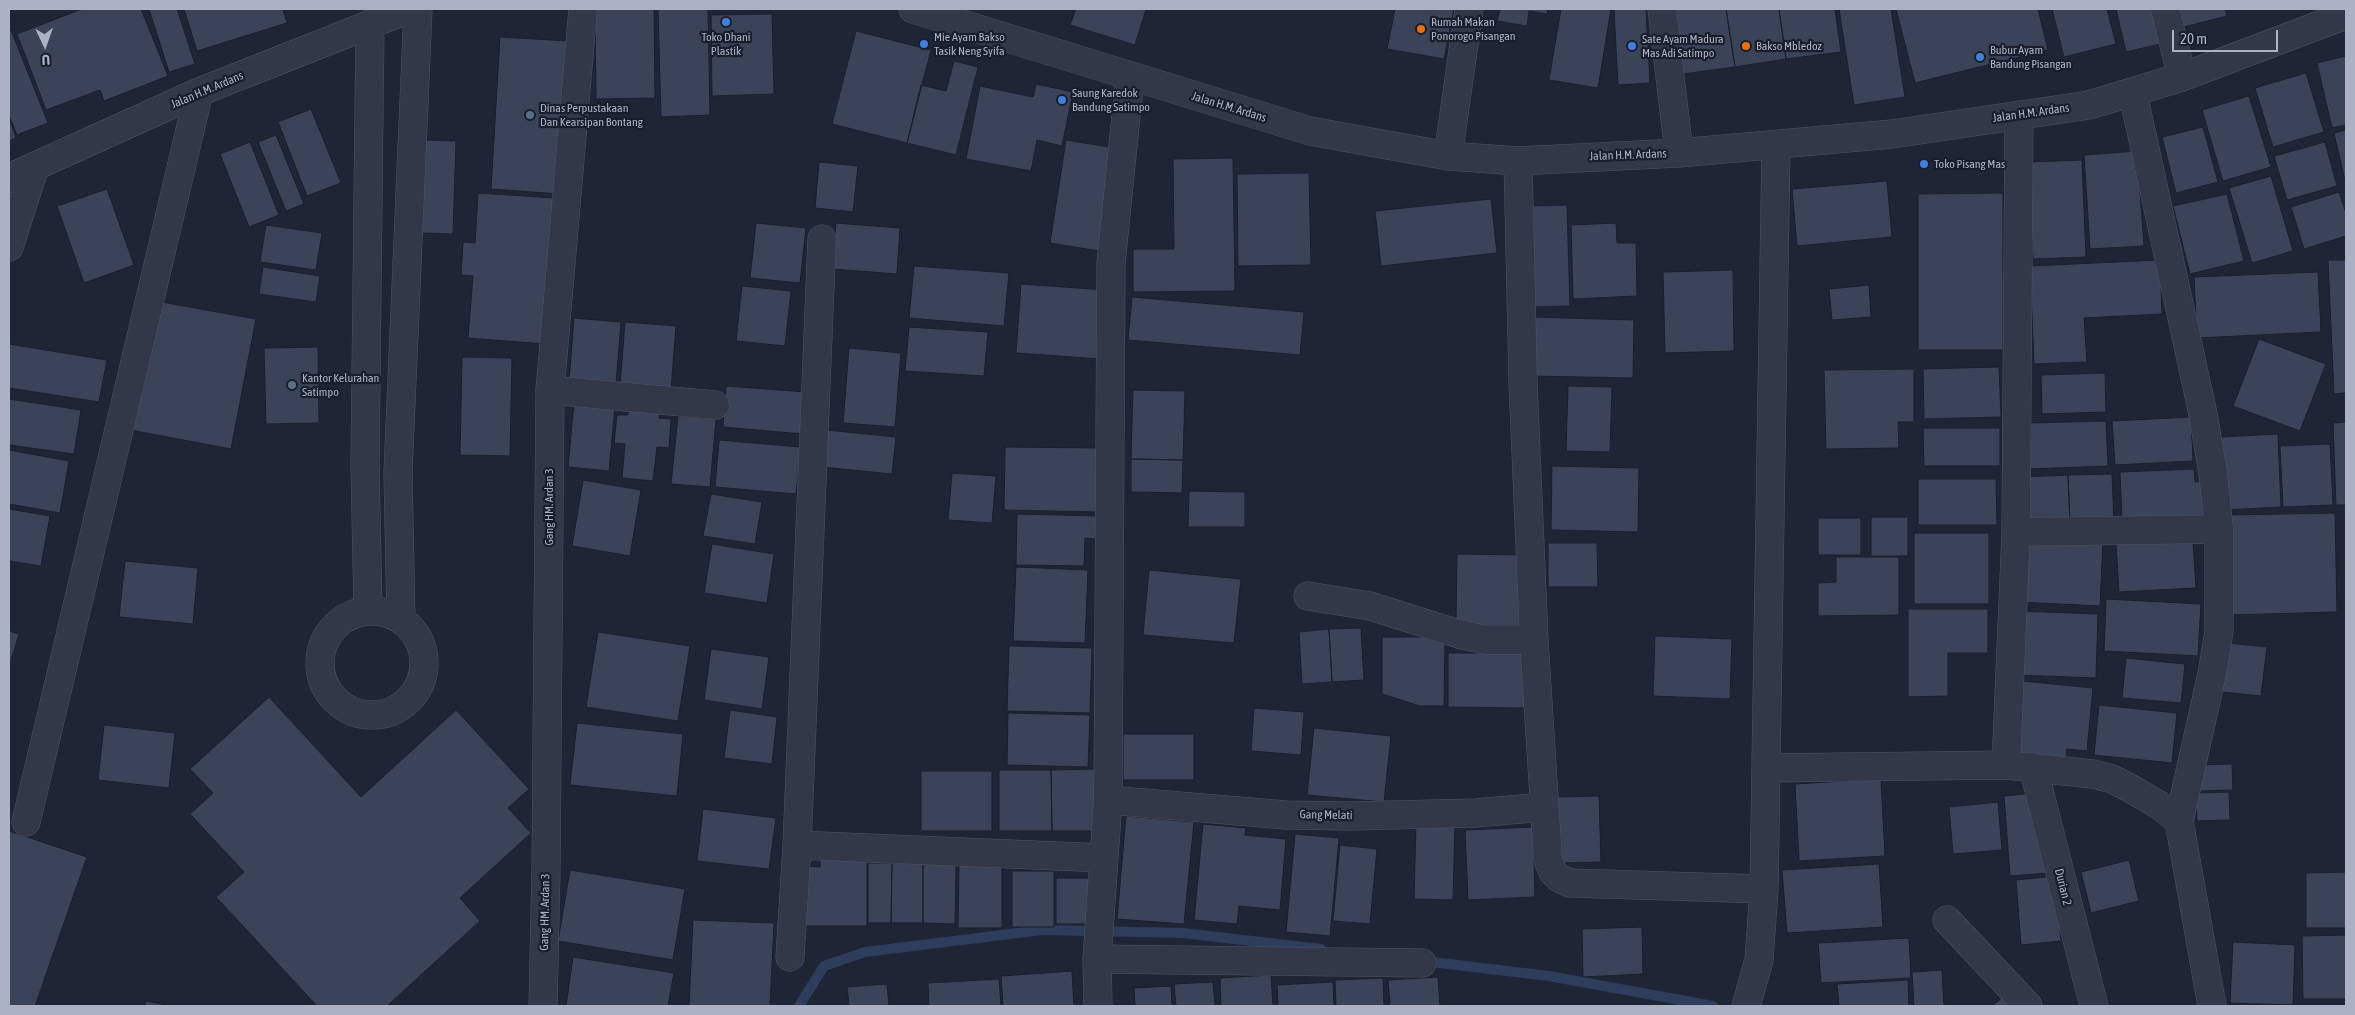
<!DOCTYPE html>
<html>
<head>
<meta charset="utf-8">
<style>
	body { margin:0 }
	#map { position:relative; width:2355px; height:1015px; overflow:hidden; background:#1e2636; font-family:"Asap Condensed",sans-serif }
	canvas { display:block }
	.frame { position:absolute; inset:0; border:10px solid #acb2c4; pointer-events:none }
	.north { position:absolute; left:20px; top:20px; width:50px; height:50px; -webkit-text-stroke:4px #181e2b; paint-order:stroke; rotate:177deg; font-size:14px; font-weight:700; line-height:20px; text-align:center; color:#acb2c4 }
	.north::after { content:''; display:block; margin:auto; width:18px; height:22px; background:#acb2c4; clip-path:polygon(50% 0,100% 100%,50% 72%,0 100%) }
	.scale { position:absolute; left:2172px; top:30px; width:106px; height:22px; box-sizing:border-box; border:2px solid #acb2c4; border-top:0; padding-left:6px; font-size:15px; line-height:18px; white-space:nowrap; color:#acb2c4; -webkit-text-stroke:4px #181e2b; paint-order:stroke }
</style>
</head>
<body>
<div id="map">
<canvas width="2355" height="1015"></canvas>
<div class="frame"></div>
<div class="north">U</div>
<div class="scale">20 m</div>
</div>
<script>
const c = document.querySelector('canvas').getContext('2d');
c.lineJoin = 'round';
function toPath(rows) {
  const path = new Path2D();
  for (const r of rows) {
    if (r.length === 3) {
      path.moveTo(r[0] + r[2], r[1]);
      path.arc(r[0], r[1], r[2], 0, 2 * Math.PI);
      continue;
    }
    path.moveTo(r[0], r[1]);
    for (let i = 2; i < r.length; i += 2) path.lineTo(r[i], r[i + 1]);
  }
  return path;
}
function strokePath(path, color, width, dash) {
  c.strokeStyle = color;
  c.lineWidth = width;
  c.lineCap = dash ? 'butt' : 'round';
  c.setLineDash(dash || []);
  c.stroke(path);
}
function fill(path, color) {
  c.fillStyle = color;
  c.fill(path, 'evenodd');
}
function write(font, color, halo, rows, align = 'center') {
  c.font = font + ' "Asap Condensed",sans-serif';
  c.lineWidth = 4.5;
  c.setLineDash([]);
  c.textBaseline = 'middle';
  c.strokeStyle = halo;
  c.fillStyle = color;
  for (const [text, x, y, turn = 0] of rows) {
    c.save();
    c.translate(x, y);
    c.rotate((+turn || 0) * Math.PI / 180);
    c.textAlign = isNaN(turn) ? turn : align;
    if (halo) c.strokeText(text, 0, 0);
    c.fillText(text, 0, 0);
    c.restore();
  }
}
const stream = toPath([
	[1423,961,1549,976,1713,1006],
	[799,1006,824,966,865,952,1042,930,1183,933,1321,949]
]);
const building = toPath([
	[82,9,141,9,168,76,104,101,100,90,46,110,17,34,82,9],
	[149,9,177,9,195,64,169,72,149,9],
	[184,9,283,9,287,23,197,51,184,9],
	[595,9,654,9,655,98,596,99,595,9],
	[658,9,708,9,710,115,661,117,658,9],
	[1076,9,1146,9,1135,45,1070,25,1076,9],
	[1395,9,1454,9,1444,59,1387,49,1395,9],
	[1500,9,1548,9,1547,14,1529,11,1527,26,1497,21,1500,9],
	[1561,9,1611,9,1598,88,1549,80,1561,9],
	[1614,9,1646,9,1650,83,1618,85,1614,9],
	[1674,9,1726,9,1735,67,1683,74,1674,9],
	[1726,9,1779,9,1786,59,1735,67,1726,9],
	[1779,9,1835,9,1841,52,1786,59,1779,9],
	[1839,9,1891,9,1905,97,1854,105,1839,9],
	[1896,9,2038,9,2048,50,1915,83,1896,9],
	[2052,9,2107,9,2116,44,2064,57,2052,9],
	[2116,9,2161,9,2169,42,2126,52,2116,9],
	[2171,9,2225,9,2227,16,2176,29,2171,9],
	[772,14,774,94,712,96,711,15,772,14],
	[11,30,48,123,17,135,9,115,9,31,11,30],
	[856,31,931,50,907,143,832,124,856,31],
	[500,37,569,41,560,194,491,189,500,37],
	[2346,56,2346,125,2332,128,2317,63,2346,56],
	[954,61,978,67,956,155,907,143,921,85,946,91,954,61],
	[2306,73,2324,132,2273,147,2255,88,2306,73],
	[1036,84,1073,92,1062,146,1037,140,1031,171,966,159,980,86,1033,97,1036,84],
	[2249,96,2271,167,2223,181,2202,110,2249,96],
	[311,109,341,183,307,196,278,122,311,109],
	[9,118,16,138,9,141,9,118],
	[2203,127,2218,182,2176,193,2162,137,2203,127],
	[2346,130,2346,185,2334,133,2346,130],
	[276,135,304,204,286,211,258,142,276,135],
	[425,140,456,141,453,234,421,233,425,140],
	[1066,140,1115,148,1099,251,1050,243,1066,140],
	[250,142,279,215,249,227,220,154,250,142],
	[2325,142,2337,186,2287,200,2274,156,2325,142],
	[2137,151,2144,246,2090,249,2084,155,2137,151],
	[1233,158,1235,291,1133,292,1133,249,1174,249,1173,159,1233,158],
	[2082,160,2086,257,2033,259,2028,162,2082,160],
	[819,162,858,166,853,212,815,208,819,162],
	[1309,173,1311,265,1238,266,1237,174,1309,173],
	[2271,176,2293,251,2252,263,2229,188,2271,176],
	[1887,181,1892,237,1797,246,1792,189,1887,181],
	[107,189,134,265,84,283,57,206,107,189],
	[2339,192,2346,213,2346,236,2304,249,2291,207,2339,192],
	[478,193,555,198,545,344,468,338,473,276,461,275,463,242,475,243,478,193],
	[2003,193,2003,350,1918,350,1918,194,2003,193],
	[2227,194,2244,261,2190,274,2173,206,2227,194],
	[1491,199,1497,253,1381,266,1375,211,1491,199],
	[1567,205,1570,306,1532,307,1529,206,1567,205],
	[756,223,806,228,800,283,750,278,756,223],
	[836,223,900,228,897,274,832,269,836,223],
	[1616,223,1617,243,1636,243,1637,296,1573,299,1571,225,1616,223],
	[266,225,322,233,316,270,260,262,266,225],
	[2160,260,2162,314,2084,318,2087,362,2034,364,2030,266,2160,260],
	[2328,260,2346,260,2346,393,2334,394,2328,260],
	[914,266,1009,273,1004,326,909,318,914,266],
	[263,267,320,276,316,302,259,294,263,267],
	[1733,270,1734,351,1665,353,1663,272,1733,270],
	[2318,272,2321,332,2197,338,2194,277,2318,272],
	[1021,284,1106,290,1101,359,1016,353,1021,284],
	[1869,285,1871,317,1832,320,1829,289,1869,285],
	[742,286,791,291,785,346,736,341,742,286],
	[1132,297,1304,312,1300,355,1128,340,1132,297],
	[156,301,256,319,231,449,130,430,156,301],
	[1532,317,1634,320,1633,378,1531,376,1532,317],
	[574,318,621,322,616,384,569,381,574,318],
	[625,322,676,326,671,390,620,386,625,322],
	[909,327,988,332,984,376,905,371,909,327],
	[2259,339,2326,364,2300,431,2233,406,2259,339],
	[9,344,107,360,99,402,9,388,9,344],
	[318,347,319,423,266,424,264,348,318,347],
	[849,348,901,353,895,427,843,423,849,348],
	[462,357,512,358,510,456,460,455,462,357],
	[1999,367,2001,417,1924,419,1923,369,1999,367],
	[1914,369,1914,422,1898,422,1899,448,1826,449,1824,370,1914,369],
	[2105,373,2106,412,2042,414,2041,375,2105,373],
	[726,386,806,392,803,434,723,427,726,386],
	[1568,386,1612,387,1610,452,1566,451,1568,386],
	[1133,390,1185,391,1183,460,1131,459,1133,390],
	[9,399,81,410,74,454,9,445,9,399],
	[574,403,615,406,609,471,568,467,574,403],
	[629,406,660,409,659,418,671,419,669,448,657,447,653,481,622,478,625,444,614,443,617,415,628,415,629,406],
	[678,416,716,419,710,487,671,484,678,416],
	[2191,417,2193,461,2115,465,2112,421,2191,417],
	[2106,421,2108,466,2028,469,2027,423,2106,421],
	[2346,422,2346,505,2336,505,2333,423,2346,422],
	[1923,428,2000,428,2000,466,1924,466,1923,428],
	[826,430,896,437,892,474,822,467,826,430],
	[2278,434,2281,507,2225,510,2221,437,2278,434],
	[719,440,801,447,796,494,715,487,719,440],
	[2330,444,2333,505,2283,507,2280,446,2330,444],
	[1005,447,1100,448,1099,512,1004,510,1005,447],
	[9,450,69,461,60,513,9,504,9,450],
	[1131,459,1183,460,1182,493,1131,492,1131,459],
	[1552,466,1639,468,1638,532,1551,530,1552,466],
	[2194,469,2195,482,2204,481,2205,517,2122,521,2120,472,2194,469],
	[952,473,996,476,992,523,948,520,952,473],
	[2112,474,2114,522,2070,524,2068,475,2112,474],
	[2068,475,2070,524,2024,525,2022,477,2068,475],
	[1918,479,1996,479,1997,525,1918,525,1918,479],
	[583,480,641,490,630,556,572,546,583,480],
	[1189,491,1245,492,1245,527,1188,527,1189,491],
	[711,494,762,502,755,544,703,536,711,494],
	[9,509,50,516,41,566,9,561,9,509],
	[2335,513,2337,612,2230,615,2227,515,2335,513],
	[1017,514,1099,516,1098,539,1085,538,1084,566,1016,565,1017,514],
	[1871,517,1908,517,1908,556,1871,556,1871,517],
	[1818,518,1861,518,1861,555,1818,555,1818,518],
	[1914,533,1989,533,1989,604,1914,604,1914,533],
	[2022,537,2103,540,2100,606,2019,602,2022,537],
	[2193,541,2196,588,2119,592,2116,544,2193,541],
	[1548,543,1597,543,1598,587,1548,587,1548,543],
	[712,544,774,554,767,603,704,593,712,544],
	[1457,554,1525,555,1524,626,1456,626,1457,554],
	[1836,557,1899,557,1899,615,1818,616,1818,583,1836,582,1836,557],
	[125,561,198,568,193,624,119,617,125,561],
	[1016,567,1088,570,1085,643,1013,641,1016,567],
	[1149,570,1241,579,1234,643,1143,635,1149,570],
	[2106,599,2201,604,2198,656,2104,651,2106,599],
	[1908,609,1988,609,1988,653,1948,653,1948,696,1908,697,1908,609],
	[2019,611,2098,614,2096,678,2016,675,2019,611],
	[1361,628,1364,680,1332,682,1329,629,1361,628],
	[1329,629,1332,682,1302,684,1299,632,1329,629],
	[9,631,19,634,9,667,9,631],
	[598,632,690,646,678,721,586,707,598,632],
	[1655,636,1732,639,1730,699,1653,696,1655,636],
	[1382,637,1445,637,1444,706,1420,706,1382,694,1382,637],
	[2228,643,2267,647,2261,696,2222,692,2228,643],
	[1009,646,1092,648,1090,713,1007,711,1009,646],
	[711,649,769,657,762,709,704,700,711,649],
	[1448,653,1526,653,1526,708,1448,707,1448,653],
	[2126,658,2185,664,2181,703,2122,698,2126,658],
	[2022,681,2093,688,2087,751,2067,749,2066,758,2016,753,2022,681],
	[269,697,361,797,456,710,529,789,508,808,531,833,460,898,480,921,387,1006,317,1006,216,897,244,872,190,814,213,793,190,769,269,697],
	[2099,705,2177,713,2172,763,2094,755,2099,705],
	[1254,708,1304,712,1301,755,1251,751,1254,708],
	[730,710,777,717,772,764,724,758,730,710],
	[1008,713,1090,715,1088,767,1007,765,1008,713],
	[577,723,683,734,677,796,570,785,577,723],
	[104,725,175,733,169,788,98,780,104,725],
	[1314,728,1391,736,1384,802,1307,795,1314,728],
	[1123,734,1194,734,1194,780,1123,780,1123,734],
	[2232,764,2233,790,2200,791,2199,765,2232,764],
	[1097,769,1097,831,1052,831,1051,770,1097,769],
	[999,770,1051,770,1052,831,999,831,999,770],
	[921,771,992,771,992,831,921,831,921,771],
	[1881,779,1885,856,1799,861,1795,784,1881,779],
	[2229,792,2230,820,2197,821,2196,793,2229,792],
	[2034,793,2050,873,2010,876,2004,796,2034,793],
	[1599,796,1601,862,1559,863,1557,797,1599,796],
	[1998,802,2002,850,1953,854,1949,807,1998,802],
	[703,809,776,818,769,869,697,861,703,809],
	[1126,816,1194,822,1184,924,1117,919,1126,816],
	[1416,821,1455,822,1453,900,1414,899,1416,821],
	[1203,824,1246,828,1245,835,1286,839,1280,910,1239,906,1237,924,1194,920,1203,824],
	[1533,827,1535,897,1468,900,1465,830,1533,827],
	[9,831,87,857,35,1006,9,1006,9,831],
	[1295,834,1339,838,1330,936,1286,932,1295,834],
	[1340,845,1377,849,1370,924,1333,921,1340,845],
	[820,858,867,859,867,926,805,926,805,866,820,867,820,858],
	[2129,860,2139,901,2091,913,2081,872,2129,860],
	[868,863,892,863,891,923,868,923,868,863],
	[892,863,923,863,923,923,891,923,892,863],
	[923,863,956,863,955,924,923,923,923,863],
	[959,863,1002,863,1002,928,958,928,959,863],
	[1879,864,1883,927,1787,933,1782,870,1879,864],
	[570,870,685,889,673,960,558,941,570,870],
	[1012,871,1054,871,1054,927,1012,927,1012,871],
	[2346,872,2346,928,2306,928,2306,873,2346,872],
	[2055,876,2061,941,2021,945,2016,880,2055,876],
	[1056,878,1091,878,1091,924,1056,924,1056,878],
	[693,920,774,923,770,1006,689,1006,693,920],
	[1642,927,1643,974,1583,977,1582,929,1642,927],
	[2346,935,2346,999,2303,999,2302,936,2346,935],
	[1909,938,1911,978,1821,983,1818,943,1909,938],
	[2233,942,2295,945,2293,1005,2230,1003,2233,942],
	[573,957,674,973,668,1006,566,1006,573,957],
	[1942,970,1944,1006,1914,1006,1912,972,1942,970],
	[1072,971,1074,1006,1003,1006,1001,976,1072,971],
	[1271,975,1273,1006,1221,1006,1220,978,1271,975],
	[1438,977,1440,1006,1390,1006,1388,980,1438,977],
	[1383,978,1384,1006,1336,1006,1335,980,1383,978],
	[999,979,1001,1006,929,1006,928,983,999,979],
	[1908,980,1909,1006,1839,1006,1837,984,1908,980],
	[1213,982,1215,1006,1176,1006,1174,984,1213,982],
	[1333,982,1334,1006,1278,1006,1277,985,1333,982],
	[887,984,889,1006,849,1006,847,987,887,984],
	[1171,986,1172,1006,1135,1006,1134,988,1171,986],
	[2004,996,2013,1006,1992,1006,2004,996],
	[146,1001,171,1006,145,1006,146,1001]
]);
const minor = toPath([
	[913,9,1310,131,1448,156,1518,161,1679,153,1892,134,2089,105,2182,77,2346,15],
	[1662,9,1679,153],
	[2165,9,2182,77],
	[2133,94,2203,414,2213,473,2219,529,2219,631,2212,674,2179,821,2212,1006],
	[1448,156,1469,9],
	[1518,161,1523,381,1534,640,1548,860,1553,872,1559,878,1570,883,1764,889],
	[9,178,199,92,409,9],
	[9,247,35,166],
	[550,390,715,405],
	[2016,532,2219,529],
	[1308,596,1370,606,1459,634,1485,640,1534,640],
	[368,611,365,465,370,24],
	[372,663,52],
	[401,620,398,472,418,9],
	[2006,765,2016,532,2019,115],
	[2033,767,2094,1006],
	[1766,768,2006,765,2093,774,2112,779,2128,787,2159,805,2179,821],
	[1108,800,1286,815,1351,816,1475,813,1544,807],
	[26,822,199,92],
	[797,845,822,239],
	[1947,920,2028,1006],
	[790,957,797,845,1104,858],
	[1097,959,1422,963],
	[543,1006,546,869,550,390,583,9],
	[1098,1006,1097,959,1108,800,1111,263,1130,77],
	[1746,1006,1759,960,1764,889,1776,145]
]);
const markers = [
	[726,22,5,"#3f7fe0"],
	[1421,29,5,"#e8710a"],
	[924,44,5,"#3f7fe0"],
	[1632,46,5,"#3f7fe0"],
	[1746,46,5,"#e8710a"],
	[1980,57,5,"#3f7fe0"],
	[1062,100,5,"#3f7fe0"],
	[530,115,5,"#5c6f8a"],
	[1924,164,5,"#3f7fe0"],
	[292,385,5,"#5c6f8a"]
];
const poiNames = [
	["Rumah Makan",1431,22],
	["Ponorogo Pisangan",1431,36],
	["Toko Dhani",726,37,"center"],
	["Plastik",726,51,"center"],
	["Mie Ayam Bakso",934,37],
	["Tasik Neng Syifa",934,51],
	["Sate Ayam Madura",1642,39],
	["Mas Adi Satimpo",1642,53],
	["Bakso Mbledoz",1756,46],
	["Bubur Ayam",1990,50],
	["Bandung Pisangan",1990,64],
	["Saung Karedok",1072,93],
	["Bandung Satimpo",1072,107],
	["Dinas Perpustakaan",540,108],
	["Dan Kearsipan Bontang",540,122],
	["Toko Pisang Mas",1934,164],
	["Kantor Kelurahan",302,378],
	["Satimpo",302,392]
];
const streetNames = [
	["Jalan H.M. Ardans",207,90,-23],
	["Jalan H.M. Ardans",1229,107,17],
	["Jalan H.M. Ardans",2031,113,-8],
	["Jalan H.M. Ardans",1628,155,-2],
	["Gang HM. Ardan 3",549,507,-90],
	["Gang Melati",1326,815,1],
	["Durian 2",2063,887,76],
	["Gang HM. Ardan 3",545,912,-89]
];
strokePath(stream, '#2f3d5c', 10);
fill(building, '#3a4357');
strokePath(building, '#1a1f2d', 1);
strokePath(minor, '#4f5565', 29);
strokePath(minor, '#323847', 28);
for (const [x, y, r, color] of markers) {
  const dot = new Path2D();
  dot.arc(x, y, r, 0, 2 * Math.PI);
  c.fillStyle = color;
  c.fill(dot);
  strokePath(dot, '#181e2b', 2);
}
write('12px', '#acb2c4', '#181e2b', poiNames, 'left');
write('12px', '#acb2c4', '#181e2b', streetNames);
</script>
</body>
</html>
